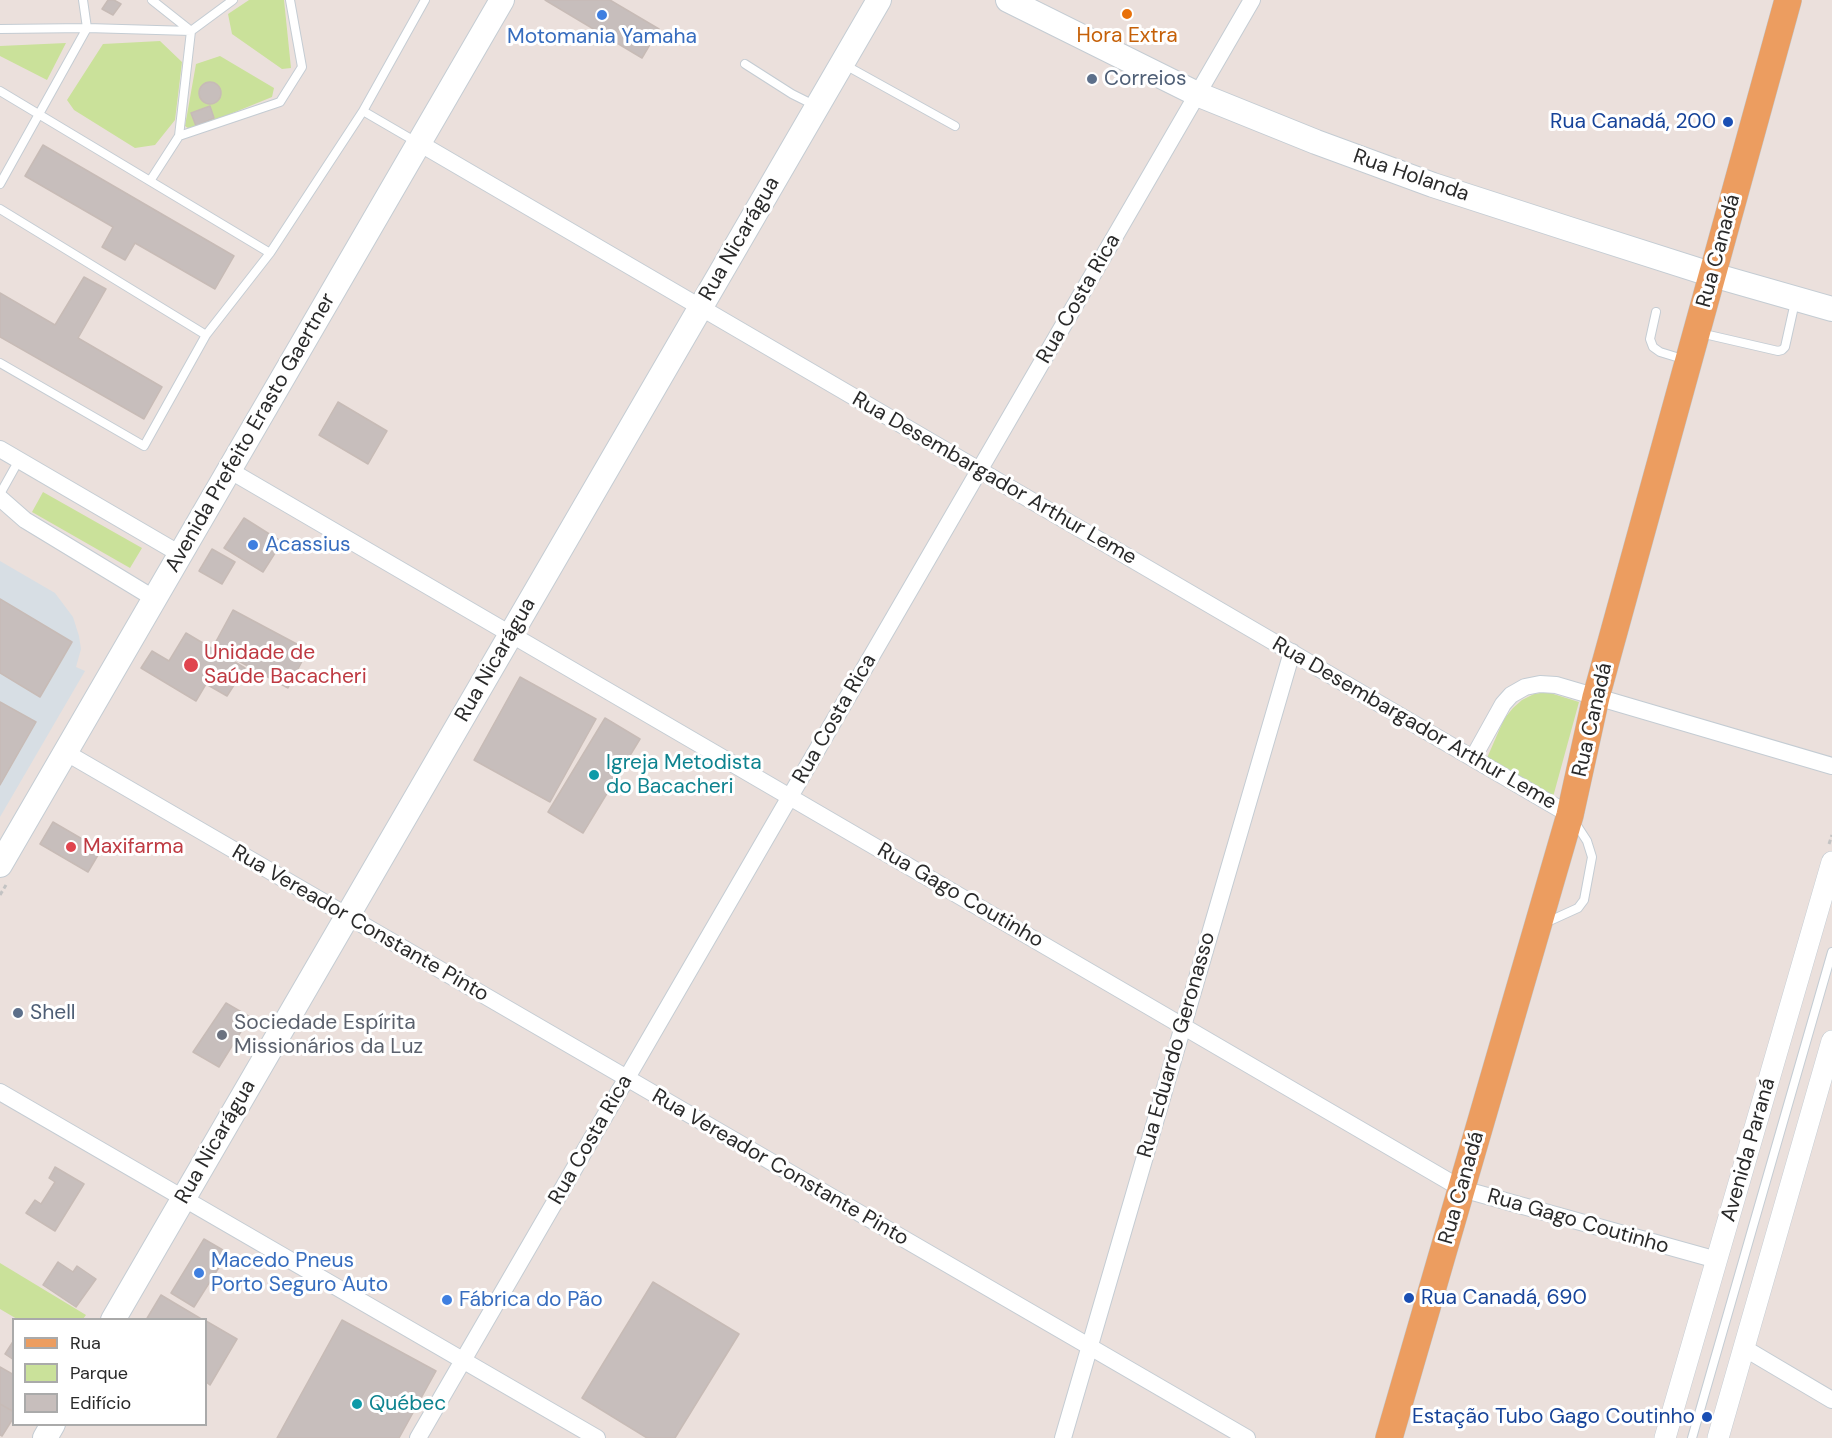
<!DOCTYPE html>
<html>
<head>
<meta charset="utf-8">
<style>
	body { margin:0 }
	#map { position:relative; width:1832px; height:1438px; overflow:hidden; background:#ebe0dc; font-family:"DM Sans",sans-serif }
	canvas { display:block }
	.legend { position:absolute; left:12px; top:1318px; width:195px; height:108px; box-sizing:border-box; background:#fff; border:2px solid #aaa; margin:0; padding:8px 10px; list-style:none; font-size:18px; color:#2a2a2a }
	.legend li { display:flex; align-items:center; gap:12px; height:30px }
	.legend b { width:30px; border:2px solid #aaa }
</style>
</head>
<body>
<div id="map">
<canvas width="1832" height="1438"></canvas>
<ul class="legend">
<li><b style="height:8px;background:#ec9d60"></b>Rua</li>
<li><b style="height:16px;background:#cae19a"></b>Parque</li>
<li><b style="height:16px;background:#c7bebc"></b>Edifício</li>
</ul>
</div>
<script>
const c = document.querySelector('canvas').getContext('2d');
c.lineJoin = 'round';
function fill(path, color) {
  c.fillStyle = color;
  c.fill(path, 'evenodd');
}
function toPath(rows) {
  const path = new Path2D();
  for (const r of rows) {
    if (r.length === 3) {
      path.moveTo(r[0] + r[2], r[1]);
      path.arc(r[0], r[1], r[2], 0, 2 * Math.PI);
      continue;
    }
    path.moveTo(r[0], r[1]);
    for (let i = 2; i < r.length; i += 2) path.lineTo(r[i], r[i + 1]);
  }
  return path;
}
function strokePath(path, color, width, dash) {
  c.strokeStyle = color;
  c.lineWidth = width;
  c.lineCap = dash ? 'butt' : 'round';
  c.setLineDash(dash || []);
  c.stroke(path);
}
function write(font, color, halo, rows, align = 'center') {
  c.font = font + ' "DM Sans",sans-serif';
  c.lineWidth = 6;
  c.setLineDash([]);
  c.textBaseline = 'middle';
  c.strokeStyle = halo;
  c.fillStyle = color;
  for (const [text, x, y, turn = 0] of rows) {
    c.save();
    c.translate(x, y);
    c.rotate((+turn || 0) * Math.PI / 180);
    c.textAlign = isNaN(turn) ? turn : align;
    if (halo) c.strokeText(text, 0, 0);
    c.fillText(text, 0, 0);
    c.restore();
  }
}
const airport = toPath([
	[0,561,55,593,73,617,79,636,81,649,76,667,85,671,0,817]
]);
const green = toPath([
	[249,0,284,0,291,68,282,69,232,34,228,14],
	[160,41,182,62,175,120,155,145,135,148,74,110,67,100,103,44],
	[66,43,47,80,0,56,0,46],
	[220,56,274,88,272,97,191,130,185,126,196,64],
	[43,492,142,548,130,568,32,512],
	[1547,692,1579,702,1553,797,1487,758,1504,719,1513,708,1522,700,1534,694],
	[0,1263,86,1315,83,1319,17,1319,0,1309]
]);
const building = toPath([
	[108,0,114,0,121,4,113,15,102,9,108,0],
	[545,0,610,0,659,29,642,58,545,0],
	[210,93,11],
	[210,106,214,118,196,126,191,113,210,106],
	[43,145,234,256,215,289,135,243,125,260,102,247,113,227,25,176,43,145],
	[84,277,106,289,78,338,162,387,144,419,0,337,0,293,55,325,84,277],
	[338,402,387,431,368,464,319,435,338,402],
	[244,518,282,542,263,572,224,548,244,518],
	[212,549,235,562,222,584,199,571,212,549],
	[0,599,72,642,40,697,0,673,0,599],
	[233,610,308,650,288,688,213,647,233,610],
	[186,633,245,668,227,696,206,684,196,701,141,668,152,651,169,661,186,633],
	[520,677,596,719,550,802,474,760,520,677],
	[0,702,36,722,0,785,0,702],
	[605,718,640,739,583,833,548,812,605,718],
	[53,822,101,850,88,872,40,844,53,822],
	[226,1003,250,1017,219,1067,193,1052,226,1003],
	[55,1167,84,1184,55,1231,26,1213,35,1200,41,1204,55,1182,49,1178,55,1167],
	[204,1239,228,1253,194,1307,171,1293,204,1239],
	[58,1262,73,1272,77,1266,96,1279,76,1307,43,1285,58,1262],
	[653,1282,739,1334,675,1438,647,1438,582,1398,653,1282],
	[161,1295,203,1320,146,1320,161,1295],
	[342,1320,436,1371,399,1438,277,1438,342,1320],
	[206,1321,237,1339,210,1385,206,1382,206,1321],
	[14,1340,14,1360,5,1354,14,1340],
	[0,1367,14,1375,14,1412,0,1404,0,1367],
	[0,1404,14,1412,14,1417,2,1436,0,1435,0,1404]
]);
const path = toPath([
	[1829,844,1832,835],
	[0,895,6,885]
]);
const service = toPath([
	[0,29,87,28,191,31,233,0],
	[745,64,792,94,814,105],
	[845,65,955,126],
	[0,91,270,253],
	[363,111,425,0],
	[179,136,280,102,302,67,290,0],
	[150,181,179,136,191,31,152,0],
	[0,184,87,28,83,0],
	[0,209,206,335],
	[1656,312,1650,339,1653,347,1660,352,1686,360],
	[1700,333,1778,351,1782,350,1785,347,1795,302],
	[0,363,144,446,206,335,270,253,363,111,418,143],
	[0,494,19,460],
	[1545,923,1578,908,1584,900,1592,857,1587,841,1574,821],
	[1692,1438,1832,952]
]);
const minor = toPath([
	[419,143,1570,815],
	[0,449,180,554],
	[229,470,1462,1189,1717,1260],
	[0,498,25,520,155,599],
	[65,752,1247,1438],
	[1473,758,1503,704,1511,695,1525,687,1540,684,1556,685,1832,766],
	[0,1092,597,1438],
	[1744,1348,1832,1400],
	[418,1438,1252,0],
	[1063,1438,1292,652]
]);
const tertiary = toPath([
	[1665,1438,1832,862],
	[1718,1438,1832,1041]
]);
const secondary = toPath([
	[1008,0,1197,94,1316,142,1433,185,1569,229,1713,275,1832,309],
	[0,865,502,0],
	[113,1320,879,0],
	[45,1438,53,1424]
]);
const primary = toPath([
	[1389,1438,1570,815,1596,697,1788,0]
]);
const markers = [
	[1127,14,6,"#e8710a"],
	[602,15,6,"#3f7fe0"],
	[1092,79,6,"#5c6f8a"],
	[1728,122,6,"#1a4fb4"],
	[253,545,6,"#3f7fe0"],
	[191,665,8,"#e0444e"],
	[594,775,6,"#0f9aa8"],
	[71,847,6,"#e0444e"],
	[18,1013,6,"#5c6f8a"],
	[222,1035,6,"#6b7280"],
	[199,1273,6,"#3f7fe0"],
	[1409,1298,6,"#1a4fb4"],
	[447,1300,6,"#3f7fe0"],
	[357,1404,6,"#0f9aa8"],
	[1707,1417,6,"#1a4fb4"]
];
const foodNames = [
	["Hora Extra",1127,36]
];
const shopNames = [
	["Motomania Yamaha",602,37,"center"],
	["Acassius",265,545],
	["Macedo Pneus",211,1261],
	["Porto Seguro Auto",211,1285],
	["Fábrica do Pão",459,1300]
];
const serviceNames = [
	["Correios",1104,79],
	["Shell",30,1013]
];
const transitNames = [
	["Rua Canadá, 200",1716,122],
	["Rua Canadá, 690",1421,1298,"left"],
	["Estação Tubo Gago Coutinho",1695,1417]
];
const streetNames = [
	["Rua Holanda",1411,176,19],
	["Rua Nicarágua",740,239,-60],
	["Rua Canadá",1719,251,-75],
	["Rua Costa Rica",1079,299,-60],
	["Avenida Prefeito Erasto Gaertner",251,433,-60],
	["Rua Desembargador Arthur Leme",994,479,30],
	["Rua Nicarágua",496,660,-60],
	["Rua Costa Rica",835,719,-60],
	["Rua Canadá",1593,720,-77],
	["Rua Desembargador Arthur Leme",1414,724,30],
	["Rua Gago Coutinho",960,896,30],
	["Rua Vereador Constante Pinto",360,924,30],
	["Rua Eduardo Geronasso",1177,1045,-74],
	["Rua Costa Rica",591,1140,-60],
	["Rua Nicarágua",216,1142,-60],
	["Avenida Paraná",1749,1150,-74],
	["Rua Vereador Constante Pinto",780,1168,30],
	["Rua Canadá",1462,1188,-74],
	["Rua Gago Coutinho",1578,1222,16]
];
const healthNames = [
	["Unidade de",204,653],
	["Saúde Bacacheri",204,677],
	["Maxifarma",83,847]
];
const cultureNames = [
	["Igreja Metodista",606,763],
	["do Bacacheri",606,787],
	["Québec",369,1404]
];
const worshipNames = [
	["Sociedade Espírita",234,1023],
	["Missionários da Luz",234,1047]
];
fill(airport, '#d7dee4');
fill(green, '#cae19a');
fill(building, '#c7bebc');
strokePath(building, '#c7bbb6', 1.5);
strokePath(service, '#c4ccd3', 10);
strokePath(minor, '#c4ccd3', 18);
strokePath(tertiary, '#c4ccd3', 22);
strokePath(secondary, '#c4ccd3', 26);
strokePath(primary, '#c3c3c3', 28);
strokePath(path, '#c3c3c3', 3, [4.5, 3]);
strokePath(service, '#fff', 8);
strokePath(minor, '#fff', 16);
strokePath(tertiary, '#fff', 21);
strokePath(secondary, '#fff', 24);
strokePath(primary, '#ec9d60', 27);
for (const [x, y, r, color] of markers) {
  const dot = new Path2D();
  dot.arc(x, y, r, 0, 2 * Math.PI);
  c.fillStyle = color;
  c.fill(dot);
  strokePath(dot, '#fff', 2);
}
write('21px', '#c56008', '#fff', foodNames);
write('21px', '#366cbe', '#fff', shopNames, 'left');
write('21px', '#4e5e75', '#fff', serviceNames, 'left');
write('21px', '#164399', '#fff', transitNames, 'right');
write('21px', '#2a2a2a', '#fff', streetNames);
write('21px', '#be3a42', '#fff', healthNames, 'left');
write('21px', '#0d838f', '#fff', cultureNames, 'left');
write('21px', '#5b616d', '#fff', worshipNames, 'left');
</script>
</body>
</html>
